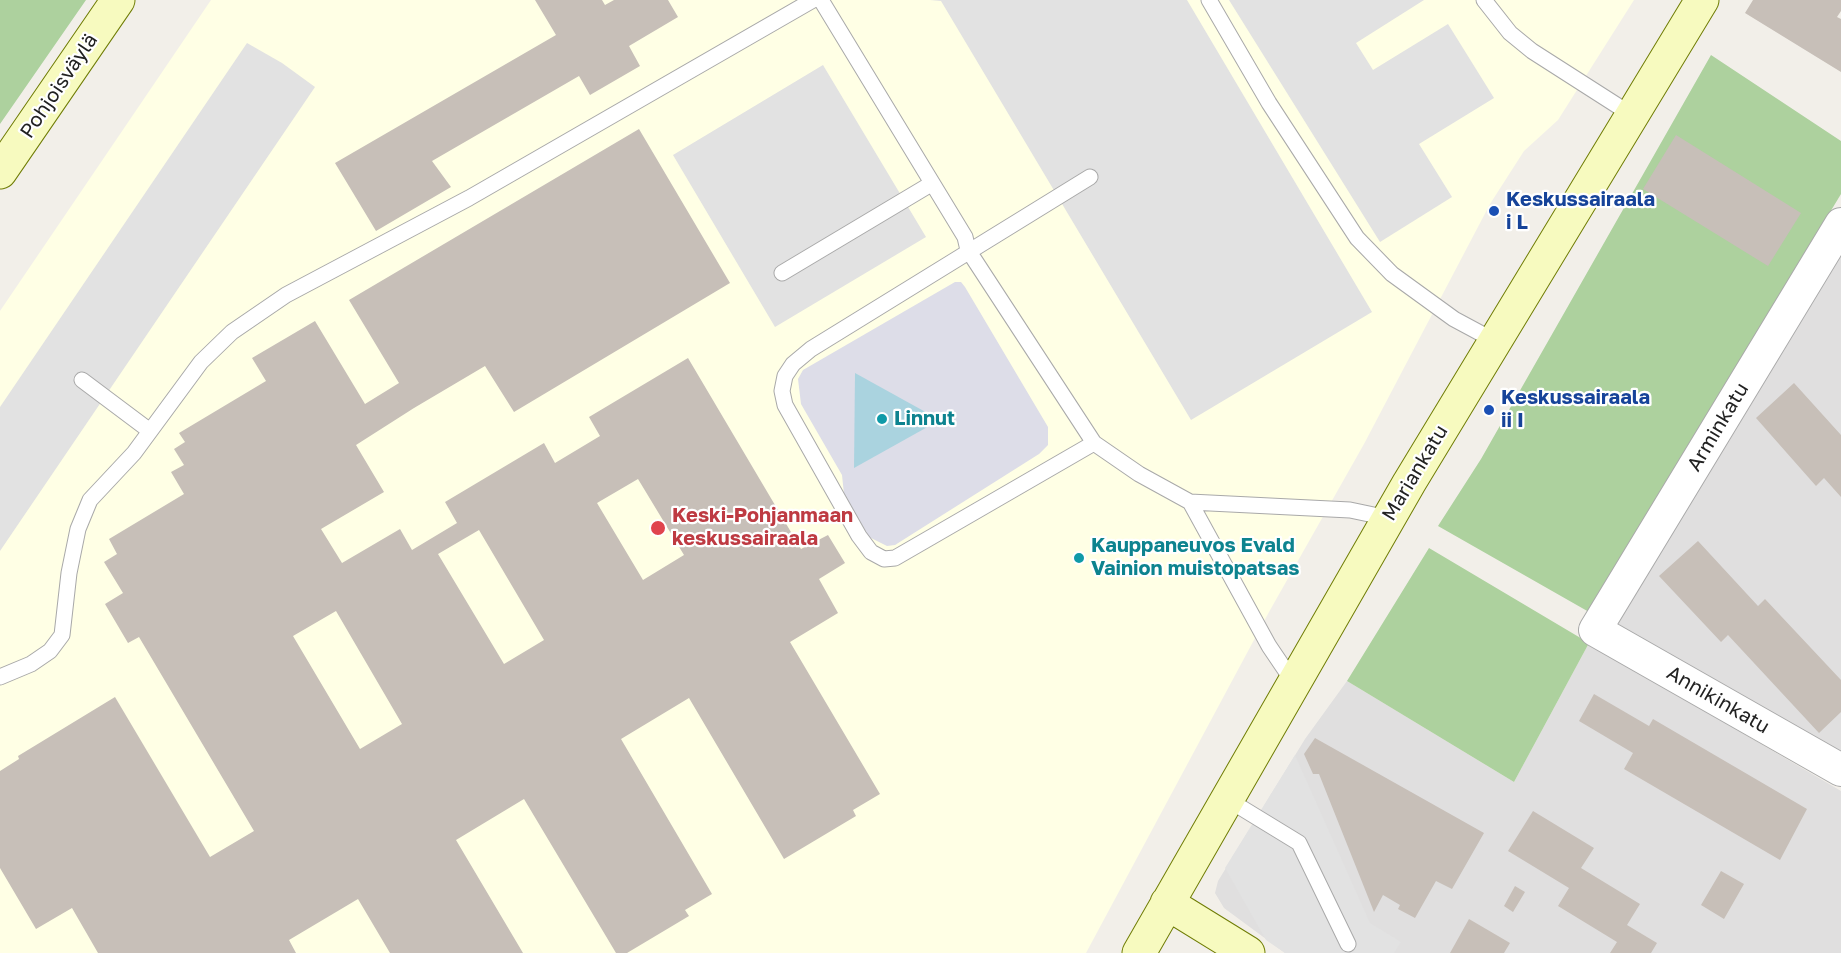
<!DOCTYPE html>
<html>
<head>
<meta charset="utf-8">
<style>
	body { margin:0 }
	canvas { display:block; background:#f2efe9 }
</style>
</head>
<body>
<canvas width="1841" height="953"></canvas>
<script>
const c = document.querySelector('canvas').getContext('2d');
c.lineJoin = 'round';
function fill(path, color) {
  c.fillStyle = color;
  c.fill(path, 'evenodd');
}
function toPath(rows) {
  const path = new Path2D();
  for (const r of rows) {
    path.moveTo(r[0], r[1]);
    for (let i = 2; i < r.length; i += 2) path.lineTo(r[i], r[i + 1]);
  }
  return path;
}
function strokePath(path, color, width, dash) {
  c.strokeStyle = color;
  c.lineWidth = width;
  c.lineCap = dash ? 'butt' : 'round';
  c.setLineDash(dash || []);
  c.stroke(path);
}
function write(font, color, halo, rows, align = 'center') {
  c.font = font + ' "Golos Text",sans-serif';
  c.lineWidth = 4.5;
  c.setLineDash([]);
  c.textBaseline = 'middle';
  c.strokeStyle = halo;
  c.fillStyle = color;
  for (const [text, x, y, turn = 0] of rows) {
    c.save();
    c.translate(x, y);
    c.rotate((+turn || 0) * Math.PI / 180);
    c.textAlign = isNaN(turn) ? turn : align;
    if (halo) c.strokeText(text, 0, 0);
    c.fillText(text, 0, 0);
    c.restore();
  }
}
const residential = toPath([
	[1841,248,1841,754,1614,623],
	[1589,643,1841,791,1841,953,1285,953,1224,908,1215,893,1218,881,1305,739,1347,681,1514,782]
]);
const education = toPath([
	[211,0,1634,0,1558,120,1524,151,1490,204,1364,444,1269,612,1086,953,0,953,0,311]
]);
const forest = toPath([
	[0,0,86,0,0,124],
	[1711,55,1841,141,1841,194,1589,612,1438,526,1481,459],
	[1429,548,1589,643,1514,782,1347,681]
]);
const parking = toPath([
	[930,0,1187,0,1372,312,1191,420,941,1],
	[1229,0,1424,0,1356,43,1373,70,1448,24,1494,98,1419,144,1452,197,1380,242],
	[247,43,282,63,315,87,0,551,0,407],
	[823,65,926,237,775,327,673,155],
	[1295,755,1370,923,1401,942,1394,953,1285,953,1266,940,1225,868]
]);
const plaza = toPath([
	[955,282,961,282,965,287,1048,427,1048,445,1039,454,895,545,887,546,869,537,844,494,842,475,801,404,798,379,803,370]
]);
const water = toPath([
	[855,373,940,420,854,468]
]);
const building = toPath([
	[535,0,602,0,605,5,614,0,668,0,678,17,629,46,640,66,590,95,579,76,432,161,451,187,376,231,335,163,556,35],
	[1753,0,1841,0,1841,11,1837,17,1841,19,1841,72,1745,13],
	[639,129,730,283,514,412,485,366,414,408,356,445,384,492,321,529,342,563,400,529,412,550,457,523,445,502,544,443,555,463,600,436,589,417,688,358,801,549,828,535,845,563,819,579,838,613,790,642,880,794,853,810,856,816,784,859,689,698,621,739,712,894,685,910,689,916,627,953,616,953,524,799,456,840,523,953,390,953,358,899,289,940,296,953,98,953,72,908,36,929,0,868,0,771,19,759,18,756,115,697,210,857,254,831,139,637,128,643,105,604,123,593,104,562,117,554,109,539,184,494,171,472,184,465,174,449,185,442,179,433,266,381,252,358,315,321,365,404,399,383,349,300],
	[638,479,684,555,643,580,597,503],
	[479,530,544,640,504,664,438,554],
	[336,611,402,724,360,749,293,636],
	[1676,135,1801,213,1768,266,1643,189],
	[1794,383,1841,435,1841,497,1824,478,1816,486,1756,418],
	[1698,541,1758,606,1765,599,1841,680,1841,712,1819,733,1728,635,1721,642,1659,576],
	[1594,694,1649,726,1653,719,1807,809,1780,860,1624,769,1633,753,1579,721],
	[1315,738,1484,833,1452,889,1436,881,1415,918,1398,909,1400,905,1383,895,1374,912,1319,774,1313,774,1304,754],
	[1533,811,1594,848,1581,868,1640,904,1627,925,1657,943,1651,953,1610,953,1617,942,1558,906,1569,888,1508,851],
	[1721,871,1744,884,1724,919,1701,905],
	[1515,886,1525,892,1513,912,1504,906],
	[1469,919,1510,943,1504,953,1450,953]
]);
const lane = toPath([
	[821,0,965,237,968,250,1094,443,1139,474,1190,502,1350,510,1388,518],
	[1209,0,1269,103,1357,238,1392,274,1454,319,1495,341],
	[1484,0,1510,33,1532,51,1632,115],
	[1090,177,811,349,793,364,785,376,782,391,785,405,859,536,871,552,884,559,895,558,1094,443],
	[782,273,931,184],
	[82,380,150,431],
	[1190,502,1269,646,1294,683],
	[0,677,31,664,50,651,62,635,69,573,78,529,90,500,134,453,201,362,232,332,286,295,469,198,813,0],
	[1227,799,1299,843,1348,944]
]);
const street = toPath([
	[1841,224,1595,630,1841,770]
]);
const secondary = toPath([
	[0,172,118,0],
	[1167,903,1248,953],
	[1139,953,1409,483,1702,0]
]);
const markers = [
	[1494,211,6,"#1a4fb4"],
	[1489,410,6,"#1a4fb4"],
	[882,419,6,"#0f9aa8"],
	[658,528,8,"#e0444e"],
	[1079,558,6,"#0f9aa8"]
];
const streetNames = [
	["Pohjoisväylä",59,86,-56],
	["Arminkatu",1718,427,-59],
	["Mariankatu",1415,473,-59],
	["Annikinkatu",1718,700,30]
];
const transitNames = [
	["Keskussairaala",1506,200],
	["i L",1506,223],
	["Keskussairaala",1501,398],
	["ii I",1501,421]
];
const cultureNames = [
	["Linnut",894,419],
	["Kauppaneuvos Evald",1091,546],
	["Vainion muistopatsas",1091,569]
];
const healthNames = [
	["Keski-Pohjanmaan",672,516],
	["keskussairaala",672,539]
];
fill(residential, '#e0dfdf');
fill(education, '#ffffe5');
fill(forest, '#add19e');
fill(parking, '#e2e2e2');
fill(plaza, '#dddde8');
fill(water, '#aad3df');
fill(building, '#c7bfb8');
strokePath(lane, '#a9a9a9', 17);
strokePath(street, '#a9a9a9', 34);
strokePath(secondary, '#707d05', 35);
strokePath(lane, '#fff', 15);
strokePath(street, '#fff', 32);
strokePath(secondary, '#f7fabf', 33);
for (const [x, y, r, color] of markers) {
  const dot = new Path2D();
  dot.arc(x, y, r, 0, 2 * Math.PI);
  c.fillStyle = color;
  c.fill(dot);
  strokePath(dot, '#fff', 2);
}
write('20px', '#222', '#fff', streetNames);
write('bold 20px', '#164399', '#fff', transitNames, 'left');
write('bold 20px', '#0d838f', '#fff', cultureNames, 'left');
write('bold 20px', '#be3a42', '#fff', healthNames, 'left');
</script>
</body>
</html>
